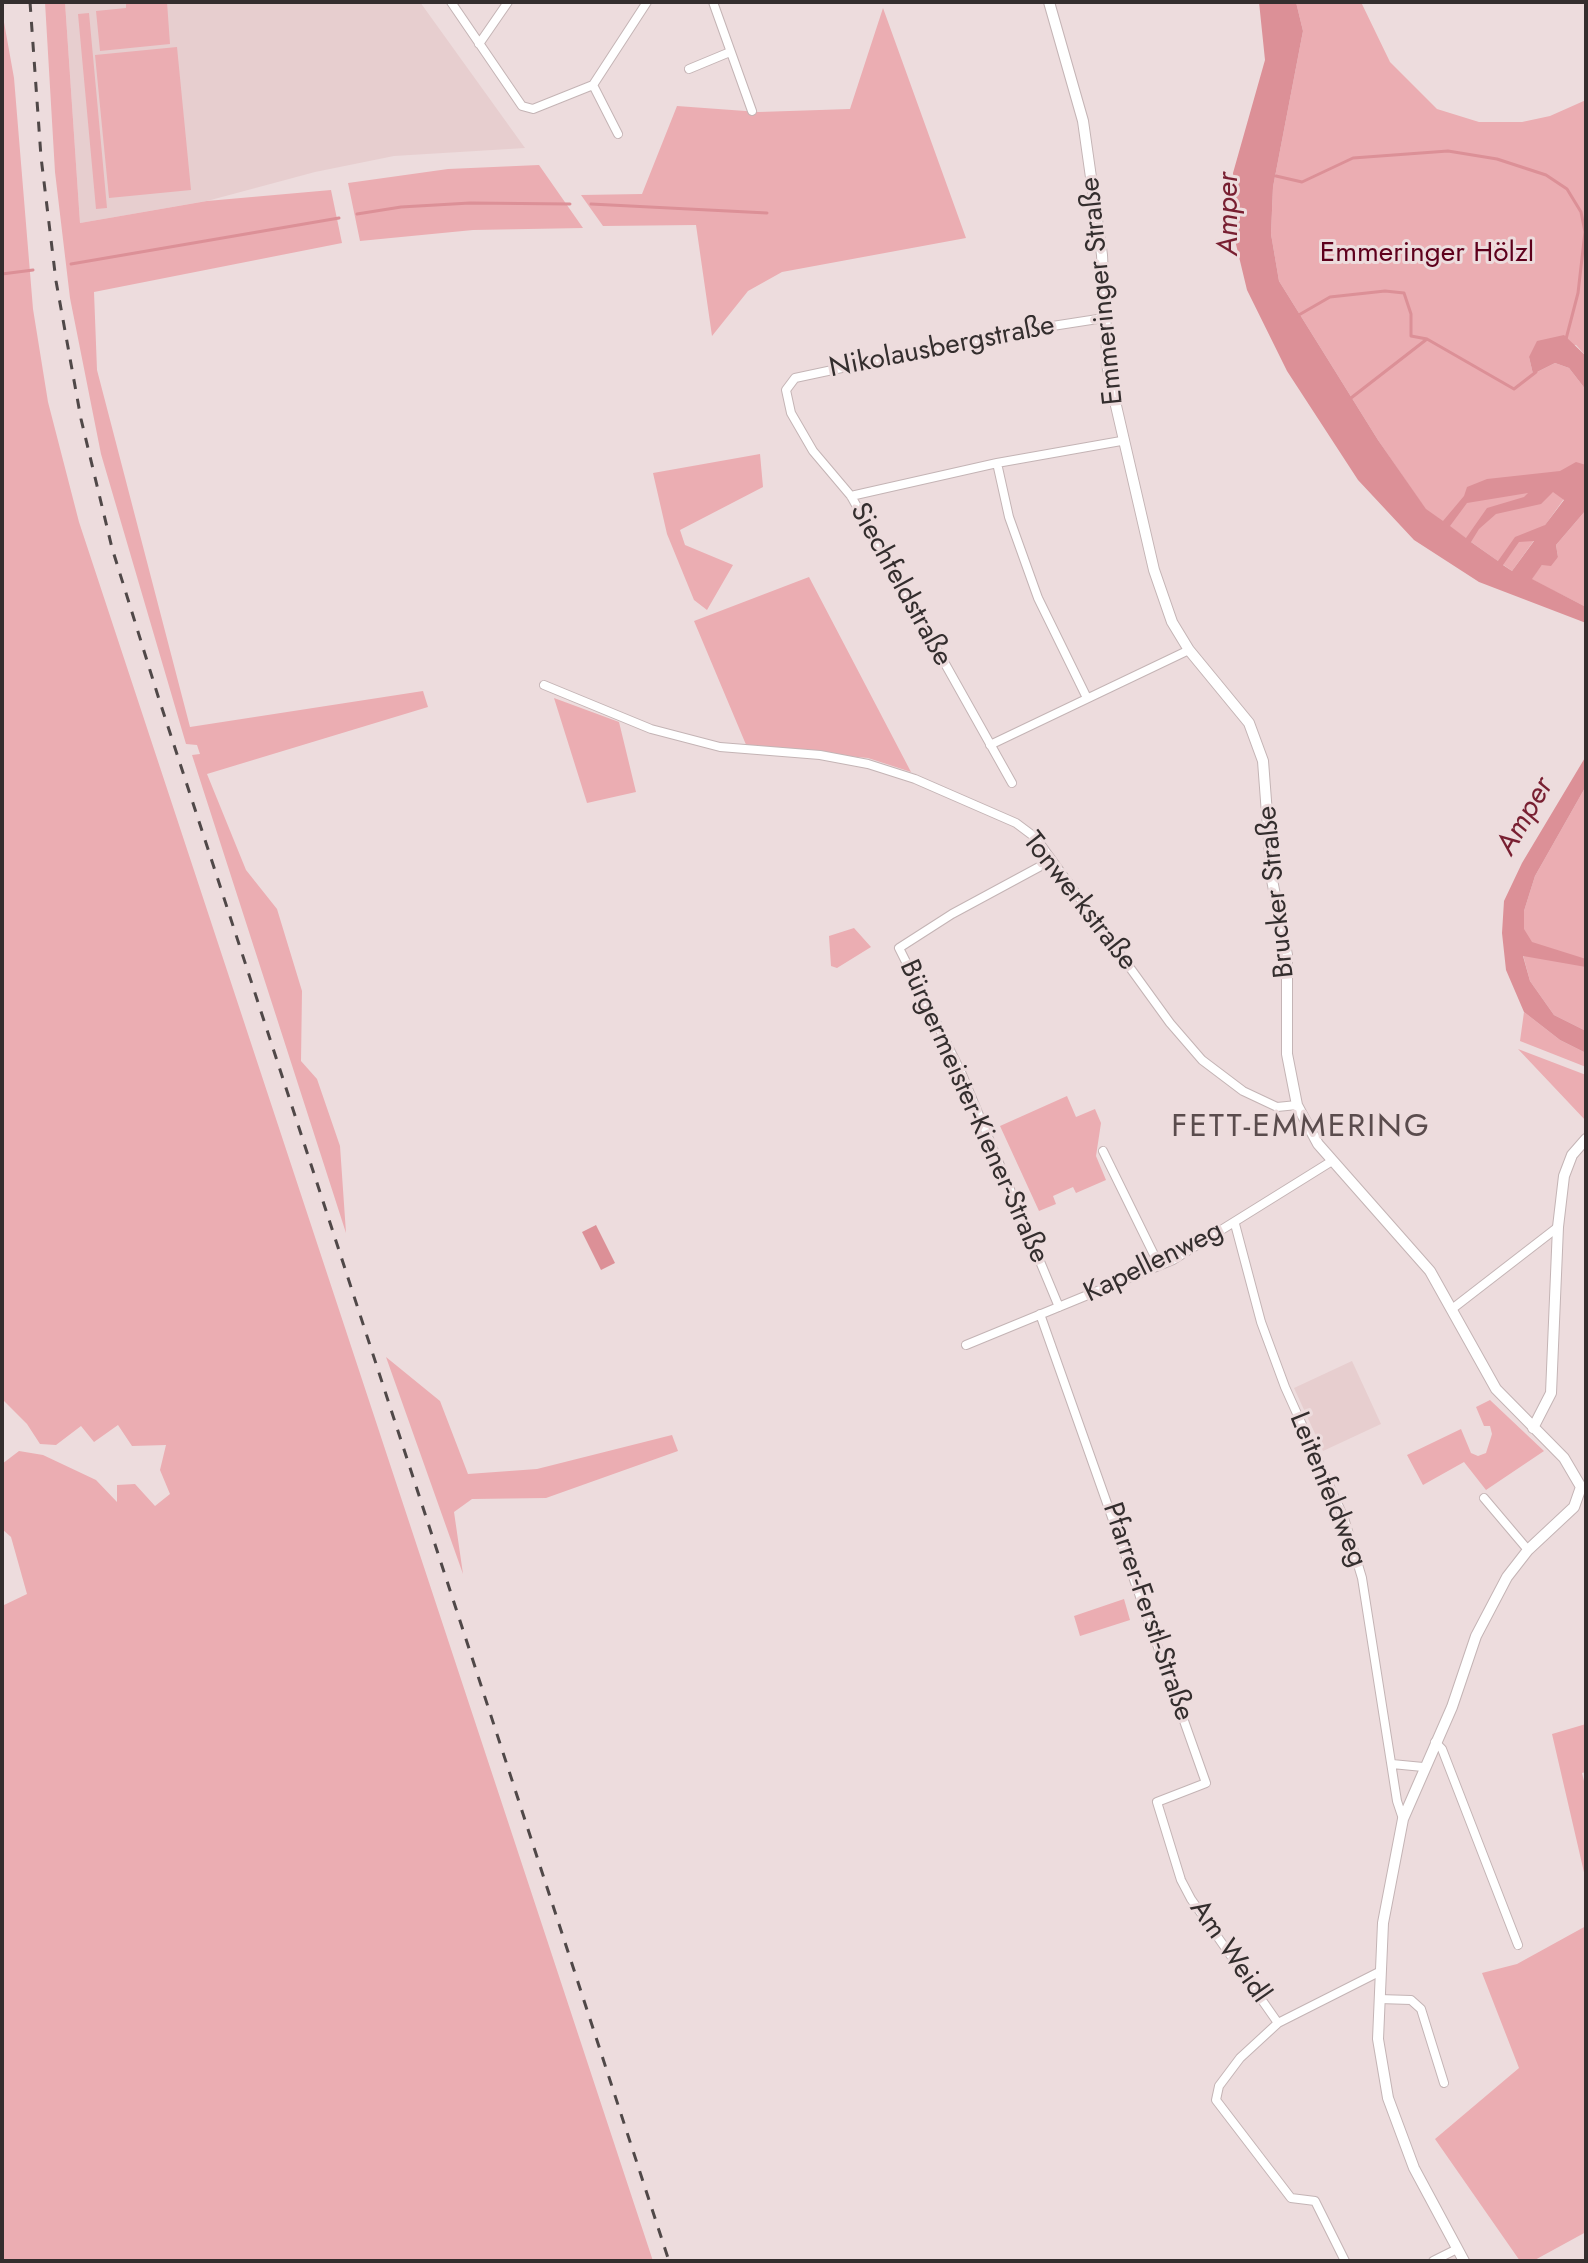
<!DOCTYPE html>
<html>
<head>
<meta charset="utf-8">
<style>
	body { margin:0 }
	#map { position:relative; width:1588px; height:2263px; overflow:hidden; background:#eddcdd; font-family:Jost,sans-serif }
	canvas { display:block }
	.frame { position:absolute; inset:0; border:4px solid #342e2e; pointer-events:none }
</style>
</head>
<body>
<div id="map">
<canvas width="1588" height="2263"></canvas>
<div class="frame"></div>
</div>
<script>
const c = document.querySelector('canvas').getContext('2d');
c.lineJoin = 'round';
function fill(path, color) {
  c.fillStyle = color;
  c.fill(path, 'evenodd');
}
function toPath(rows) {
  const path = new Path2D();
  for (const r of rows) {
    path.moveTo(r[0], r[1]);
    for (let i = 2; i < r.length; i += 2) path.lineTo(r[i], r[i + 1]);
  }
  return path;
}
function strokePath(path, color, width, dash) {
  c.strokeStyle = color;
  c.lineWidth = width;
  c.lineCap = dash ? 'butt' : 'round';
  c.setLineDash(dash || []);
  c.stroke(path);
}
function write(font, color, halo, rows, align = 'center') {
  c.font = font + ' Jost,sans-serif';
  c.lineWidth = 6;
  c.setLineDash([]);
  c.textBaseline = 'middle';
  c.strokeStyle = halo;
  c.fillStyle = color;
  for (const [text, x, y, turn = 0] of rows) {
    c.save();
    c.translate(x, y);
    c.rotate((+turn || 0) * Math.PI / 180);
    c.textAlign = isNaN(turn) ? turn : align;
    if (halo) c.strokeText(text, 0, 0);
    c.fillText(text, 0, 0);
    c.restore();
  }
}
const built = toPath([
	[65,2,420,2,525,148,394,156,315,172,207,201,80,223],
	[1352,1361,1381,1424,1323,1451,1294,1388]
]);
const green = toPath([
	[45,2,65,2,80,223,207,201,331,190,342,243,94,292,97,370,190,727,423,691,428,707,207,774,246,870,277,909,302,991,301,1061,317,1079,340,1146,346,1233,192,755,200,754,197,745,186,744,101,454,70,298,55,172],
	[126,2,167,2,170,44,100,51,96,11,126,8],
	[1296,2,1361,2,1390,62,1437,109,1479,122,1522,122,1550,116,1586,100,1586,356,1576,345,1529,357,1533,374,1555,363,1569,368,1586,390,1586,478,1574,485,1512,571,1426,510,1378,440,1279,281,1271,234,1273,187,1303,31],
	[883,8,966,238,782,272,748,291,712,336,696,225,603,226,581,195,642,194,677,106,759,112,850,109],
	[2,11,14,78,33,309,48,402,79,522,653,2261,2,2261,2,1606,27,1594,11,1537,2,1529,2,1464,19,1451,43,1455,96,1480,117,1502,117,1485,135,1484,155,1506,170,1494,160,1470,166,1445,132,1446,118,1425,94,1442,81,1426,56,1445,40,1444,27,1424,2,1399],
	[89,13,107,208,96,209,78,14],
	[177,47,191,190,109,198,95,55],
	[539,165,583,228,473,230,360,241,348,183,448,169],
	[760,454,763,487,680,530,685,545,733,565,707,610,694,600,667,534,653,473],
	[1586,510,1586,607,1531,579,1542,565,1558,557,1556,545],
	[809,577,911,772,868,758,747,747,694,621],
	[554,698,619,722,636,792,587,803],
	[1586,786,1586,1031,1554,1015,1530,981,1523,955,1524,911,1535,876],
	[854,928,871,947,837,968,831,966,829,936],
	[1524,1012,1560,1040,1586,1053,1586,1067,1520,1041],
	[1518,1049,1586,1075,1586,1121],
	[1067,1096,1076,1117,1095,1109,1101,1123,1096,1156,1106,1180,1076,1193,1073,1187,1053,1196,1056,1204,1039,1211,1000,1126],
	[386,1357,440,1401,468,1474,537,1469,672,1435,678,1451,546,1498,472,1499,454,1512,463,1574],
	[1490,1400,1544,1451,1486,1490,1464,1462,1423,1485,1407,1455,1461,1429,1471,1453,1478,1456,1486,1453,1492,1434,1490,1426,1484,1426,1476,1407],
	[1124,1599,1130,1620,1080,1636,1074,1616],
	[1586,1724,1586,1772,1582,1773,1586,1789,1586,1881,1552,1734],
	[1586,1926,1586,2232,1533,2261,1520,2261,1435,2139,1519,2068,1482,1973,1517,1964]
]);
const water = toPath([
	[1259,2,1296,2,1303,31,1273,187,1271,234,1279,281,1378,440,1426,509,1443,521,1464,496,1467,487,1487,479,1560,471,1576,462,1586,465,1586,510,1556,545,1558,557,1551,566,1542,565,1532,579,1586,607,1586,623,1479,582,1414,540,1358,480,1287,371,1247,290,1234,236,1233,173,1265,60],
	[1553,492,1564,500,1545,525,1515,537,1498,561,1471,542,1479,529,1496,514,1541,504],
	[1528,493,1524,497,1487,508,1466,538,1450,526,1467,503],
	[1534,541,1512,571,1503,565,1519,542],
	[1564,335,1586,356,1586,390,1569,368,1555,363,1533,374,1529,357,1537,341],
	[1586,756,1586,786,1535,876,1524,911,1524,929,1532,942,1586,959,1586,967,1523,956,1530,981,1554,1015,1586,1031,1586,1053,1560,1040,1524,1012,1506,970,1502,933,1504,901,1522,863],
	[596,1225,615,1263,601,1270,582,1232]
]);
const stream = toPath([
	[1276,176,1302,182,1353,158,1448,151,1497,159,1546,175,1567,189,1581,212,1585,232,1578,293,1566,339],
	[591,204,767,213],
	[357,214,401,207,470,203,570,204],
	[71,264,339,218],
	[2,274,33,270],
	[1297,316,1330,297,1385,291,1404,293,1411,314,1411,336,1427,339,1514,389,1536,372],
	[1351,398,1427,339]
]);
const minor = toPath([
	[451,2,522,106,533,109,593,85,647,2],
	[713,2,752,111],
	[479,44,508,2],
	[689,69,730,52],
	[593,85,618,134],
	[997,463,1009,517,1038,598,1087,698],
	[851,496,997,463,1121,441],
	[544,685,651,729,720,747,820,755,868,764,915,779,1016,823,1036,838,1170,1023,1202,1060,1243,1091,1277,1107,1297,1105],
	[990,745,1189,650],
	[1012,783,851,496,813,451,791,413,786,390,795,378,1001,334,1104,318],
	[1052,860,952,914,899,948,961,1072,1059,1307],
	[1103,1151,1159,1265],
	[1235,1224,1261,1322,1285,1387,1344,1518,1362,1578,1397,1801,1403,1819],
	[1452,1309,1558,1227],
	[1040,1314,1206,1783,1157,1802,1181,1880,1191,1899,1278,2023],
	[966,1345,1173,1260,1332,1161],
	[1484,1498,1528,1550],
	[1435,1742,1442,1749,1518,1945],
	[1392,1764,1423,1767],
	[1379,1999,1411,2000,1421,2009,1444,2083],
	[1345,2261,1315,2201,1291,2198,1216,2100,1219,2086,1240,2058,1278,2023,1379,1972],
	[1433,2261,1457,2249]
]);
const tertiary = toPath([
	[1049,2,1083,121,1102,255,1108,371,1154,570,1172,622,1189,650,1249,723,1263,761,1272,880,1287,955,1287,1054,1297,1105,1318,1144,1430,1271,1496,1389,1564,1458,1581,1487,1574,1507,1528,1550,1507,1577,1476,1636,1452,1707,1403,1819,1383,1923,1378,2039,1388,2098,1414,2168,1464,2261],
	[1533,1428,1551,1393,1558,1227,1564,1176,1572,1155,1586,1139]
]);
const rail = toPath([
	[30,2,41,157,56,281,81,419,112,548,158,696,669,2261]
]);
const parkNames = [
	["Emmeringer Hölzl",1427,254]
];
const streetNames = [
	["Emmeringer Straße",1103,291,-96],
	["Nikolausbergstraße",942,348,-11],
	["Siechfeldstraße",900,585,61],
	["Brucker Straße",1277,892,-96],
	["Tonwerkstraße",1079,902,52],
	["Bürgermeister-Kiener-Straße",973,1112,66],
	["Kapellenweg",1154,1263,-26],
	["Leitenfeldweg",1327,1490,68],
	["Pfarrer-Ferstl-Straße",1147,1612,71],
	["Am Weidl",1229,1952,55]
];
const waterNames = [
	["Amper",1230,214,-90],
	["Amper",1526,817,-60]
];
const quarterNames = [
	["FETT-EMMERING",1301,1128]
];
fill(built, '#e7cecf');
fill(green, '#ebadb2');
fill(water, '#dc9097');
strokePath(stream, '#dc9097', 3);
strokePath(minor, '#c4b4b5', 10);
strokePath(tertiary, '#c4b4b5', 12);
strokePath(minor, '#fff', 8);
strokePath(tertiary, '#fff', 10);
strokePath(rail, '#504848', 3, [10, 10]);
write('28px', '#5e001c', '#eddcdd', parkNames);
write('28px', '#342e2e', '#eddcdd', streetNames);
write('italic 30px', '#781f31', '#eddcdd', waterNames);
c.letterSpacing = '2px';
write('32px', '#5a4c4d', '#eddcdd', quarterNames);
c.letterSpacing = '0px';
</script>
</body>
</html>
